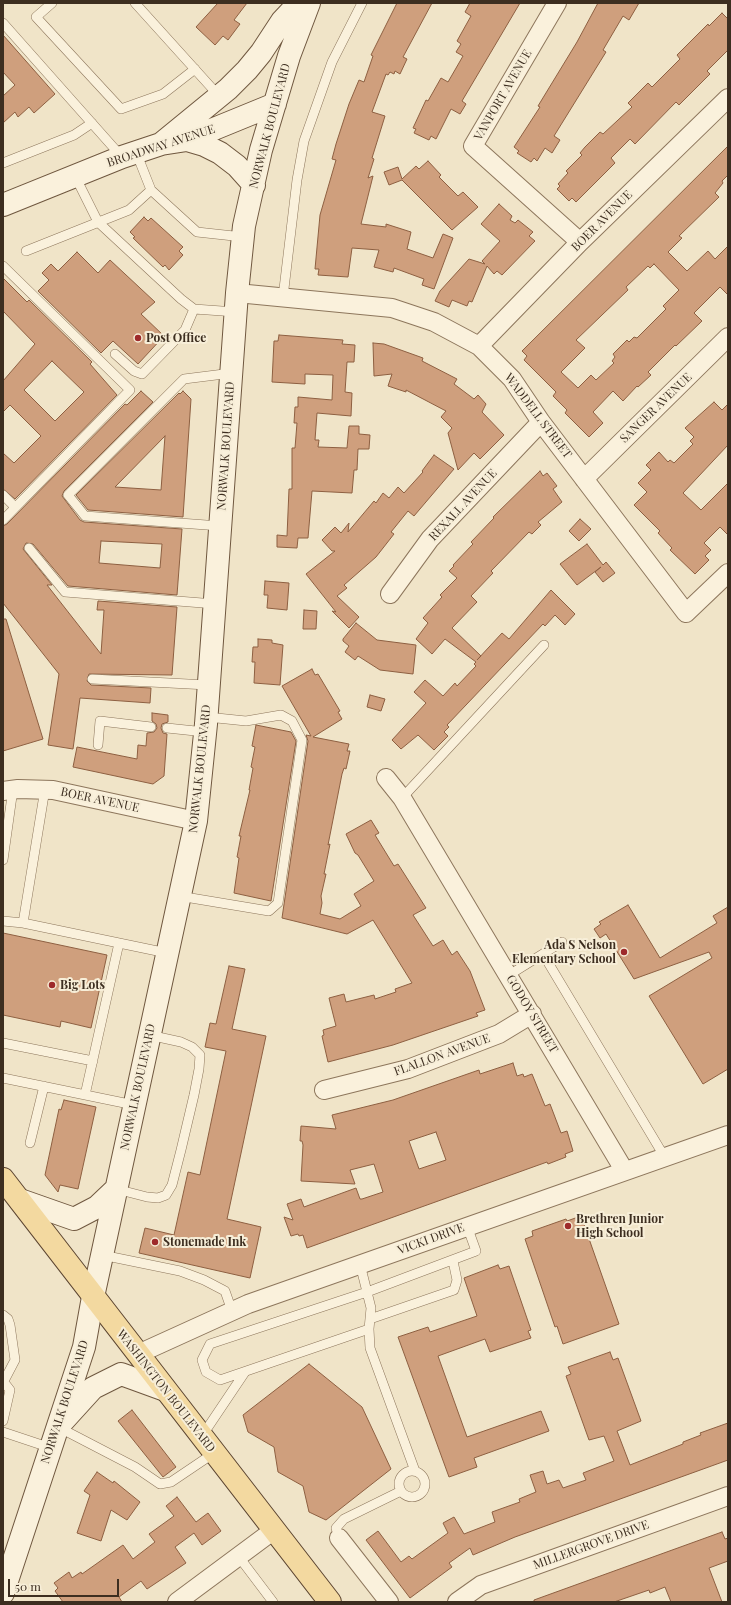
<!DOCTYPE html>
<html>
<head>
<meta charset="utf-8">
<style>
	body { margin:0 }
	#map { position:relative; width:731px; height:1605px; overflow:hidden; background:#f0e4c8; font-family:"Playfair Display",serif }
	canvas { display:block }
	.frame { position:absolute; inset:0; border:4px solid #3d2e20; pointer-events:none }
	.scale { position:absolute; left:8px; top:1579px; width:111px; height:18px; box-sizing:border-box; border:2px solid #3d2e20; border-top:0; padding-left:5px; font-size:12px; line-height:14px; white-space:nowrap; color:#3d2e20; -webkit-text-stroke:3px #f7eed8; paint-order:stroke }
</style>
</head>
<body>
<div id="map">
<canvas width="731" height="1605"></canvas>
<div class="frame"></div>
<div class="scale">50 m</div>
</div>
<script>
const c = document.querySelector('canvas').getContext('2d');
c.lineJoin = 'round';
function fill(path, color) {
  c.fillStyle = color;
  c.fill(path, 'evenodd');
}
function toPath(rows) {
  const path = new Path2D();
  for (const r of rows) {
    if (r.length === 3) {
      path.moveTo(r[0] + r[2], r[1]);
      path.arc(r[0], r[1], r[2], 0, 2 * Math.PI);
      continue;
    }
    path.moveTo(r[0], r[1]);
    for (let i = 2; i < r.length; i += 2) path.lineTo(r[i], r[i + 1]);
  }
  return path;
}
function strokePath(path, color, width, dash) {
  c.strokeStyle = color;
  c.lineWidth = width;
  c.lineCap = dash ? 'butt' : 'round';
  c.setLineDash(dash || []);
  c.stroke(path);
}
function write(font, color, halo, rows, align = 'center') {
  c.font = font + ' "Playfair Display",serif';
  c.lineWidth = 4;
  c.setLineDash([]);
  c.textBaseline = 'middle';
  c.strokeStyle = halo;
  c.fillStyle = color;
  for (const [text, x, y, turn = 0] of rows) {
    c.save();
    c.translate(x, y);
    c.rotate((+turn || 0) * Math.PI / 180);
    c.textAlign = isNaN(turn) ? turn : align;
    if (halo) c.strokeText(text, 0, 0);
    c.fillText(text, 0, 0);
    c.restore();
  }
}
const building = toPath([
	[218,3,247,3,234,20,240,24,228,40,223,36,215,45,196,27,218,3],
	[397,3,432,3,403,57,407,59,400,74,395,71,394,74,390,72,388,75,386,74,372,112,385,116,372,158,374,159,368,178,373,176,361,224,386,227,386,224,411,232,407,249,433,258,443,234,453,238,434,289,422,285,424,279,394,268,393,272,374,267,379,250,352,248,348,277,318,275,319,269,315,269,320,215,336,160,332,159,336,144,349,104,359,80,364,82,373,56,371,55,397,3],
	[470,3,520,3,462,101,466,104,460,114,451,109,436,139,431,136,429,140,414,133,416,129,413,128,426,100,428,101,441,78,448,82,463,56,456,52,461,44,457,41,471,16,465,12,470,3],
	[598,3,639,3,629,20,623,16,603,50,606,52,554,136,560,140,552,153,545,148,537,161,534,158,531,162,517,153,519,151,514,147,540,107,538,106,577,42,598,3],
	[722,13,728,19,728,50,707,71,710,74,679,105,676,102,635,144,630,139,611,158,615,163,576,202,572,198,569,201,557,189,560,186,558,184,568,173,566,171,582,155,580,153,585,147,600,132,603,134,632,107,628,103,648,83,652,87,680,59,677,55,708,24,709,26,722,13],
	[3,35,55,94,34,113,29,107,18,117,15,112,3,123,3,96,15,85,3,72,3,35],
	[728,146,728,175,722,181,723,183,715,193,719,197,679,236,682,238,668,252,687,271,708,251,715,259,728,246,728,295,720,287,694,313,702,321,676,346,675,345,648,372,651,375,638,387,637,386,623,401,613,391,593,412,603,423,589,437,565,413,567,410,553,396,556,392,524,360,527,356,522,351,728,146],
	[654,264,679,290,663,306,666,309,637,338,634,337,629,342,627,340,613,354,615,357,612,361,614,363,596,380,591,375,578,388,561,372,585,348,576,340,628,290,626,287,648,266,650,268,654,264],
	[428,161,441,175,439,177,458,196,463,192,478,207,452,230,402,180,389,185,384,172,398,167,402,179,416,166,419,169,428,161],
	[499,204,512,216,510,220,515,223,518,220,533,232,529,236,535,241,502,275,497,271,494,274,487,266,472,302,469,301,467,306,452,300,449,307,435,301,440,291,469,259,485,264,482,261,500,241,481,224,499,204],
	[144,217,148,221,151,218,183,247,179,251,183,255,169,270,165,265,163,267,133,238,135,237,130,232,144,217],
	[77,252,98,273,110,260,155,302,141,314,164,336,138,364,113,341,101,353,38,291,49,280,42,273,51,264,58,271,77,252],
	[3,278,27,302,29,300,92,362,90,364,117,395,15,499,3,489,3,453,14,463,41,436,10,405,3,412,3,381,35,344,3,311,3,278],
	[52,361,84,392,55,421,24,390,52,361],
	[279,335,343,340,342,344,355,345,354,362,347,362,345,392,352,393,351,416,317,413,315,440,319,440,318,447,347,448,349,426,359,426,359,434,370,435,369,449,358,449,357,470,354,470,352,493,312,491,308,538,298,538,297,548,277,547,277,535,287,536,289,489,292,489,292,448,295,448,297,423,294,423,295,407,298,407,298,397,332,400,333,375,305,374,305,384,272,382,274,341,278,341,279,335],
	[373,343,384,344,423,358,422,361,457,379,454,384,474,399,478,395,486,404,482,412,504,435,480,459,474,453,458,470,448,433,452,428,441,417,446,411,406,390,406,392,388,386,392,374,374,376,373,343],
	[141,391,153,402,64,491,62,496,80,520,84,522,182,529,177,595,68,586,33,544,26,543,23,549,52,585,47,585,101,654,104,610,97,610,98,601,177,607,172,675,89,674,87,681,91,685,151,688,150,703,80,698,73,749,48,745,59,674,3,603,3,526,7,524,125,404,127,405,141,391],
	[101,541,162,544,160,568,99,563,101,541],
	[183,391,191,399,183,517,88,510,76,495,179,393,180,394,183,391],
	[165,436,161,490,115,487,165,436],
	[714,402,722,410,728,404,728,445,683,493,701,510,728,483,728,535,720,527,704,543,711,550,705,556,709,560,695,574,670,550,672,548,658,533,660,531,634,505,647,492,638,483,651,470,646,465,659,452,668,462,670,460,674,463,693,444,690,441,694,437,685,428,714,402],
	[434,455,454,469,414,516,408,511,391,532,394,534,376,557,344,585,347,588,337,596,359,617,349,628,332,611,336,612,306,574,335,551,332,551,322,540,335,527,341,533,349,523,348,532,374,501,376,503,383,493,389,498,398,487,404,493,423,472,422,471,434,455],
	[540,471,543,476,547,473,557,486,553,489,562,502,538,522,541,525,532,534,529,532,491,571,493,573,471,596,477,602,452,628,481,656,477,660,502,633,509,639,551,590,575,614,565,625,555,615,545,626,543,624,447,725,449,727,444,732,448,736,434,750,418,735,401,749,392,740,426,703,414,692,425,680,443,696,455,683,457,686,476,666,474,664,476,662,445,639,432,654,416,639,428,623,423,618,442,597,440,595,457,578,449,571,454,566,453,565,473,544,471,542,494,518,493,517,540,471],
	[580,519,591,529,579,541,569,531,580,519],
	[587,544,603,565,606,562,615,573,603,582,595,572,601,567,577,585,560,564,587,544],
	[265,581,289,583,287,610,267,608,268,595,264,595,265,581],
	[304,610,317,611,316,629,303,629,304,610],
	[3,619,6,619,43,739,3,751,3,619],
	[356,623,377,640,416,645,413,674,380,670,358,656,355,660,345,652,349,646,343,641,343,639,356,623],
	[258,639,272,640,272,643,283,645,280,685,254,683,255,662,252,662,253,647,258,647,258,639],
	[312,669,315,675,318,674,340,711,338,712,342,719,313,737,349,744,347,751,350,751,346,769,344,768,342,774,328,845,330,844,324,874,326,874,321,896,322,903,320,914,340,919,361,906,354,894,374,881,358,855,355,853,346,834,371,820,379,833,375,835,394,866,398,864,426,908,413,915,433,946,443,940,452,955,457,951,470,971,485,1010,476,1013,478,1016,393,1045,328,1062,322,1036,324,1035,323,1030,336,1026,329,998,344,994,346,1002,374,995,375,999,396,992,395,989,412,983,373,920,347,934,282,918,308,741,306,735,311,736,282,686,312,669],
	[370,695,385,699,381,711,367,707,370,695],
	[152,713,168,715,168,722,162,724,161,728,163,733,167,734,164,776,153,784,73,767,77,747,137,759,138,745,146,746,147,733,154,732,157,728,156,724,152,721,152,713],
	[256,725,291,732,296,741,271,901,234,893,239,858,237,857,241,836,239,836,250,790,249,790,253,768,251,767,255,747,252,746,256,725],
	[628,905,660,958,717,923,713,916,728,907,728,1069,703,1084,649,996,712,958,709,952,634,979,606,934,600,938,594,929,601,924,599,922,628,905],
	[3,933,107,955,91,1028,61,1021,60,1027,3,1015,3,933],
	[229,966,245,969,232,1029,266,1036,227,1219,261,1227,250,1278,139,1253,145,1228,174,1235,188,1172,200,1175,226,1051,205,1047,210,1023,216,1024,229,966],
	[513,1063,517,1076,523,1074,524,1077,532,1074,545,1106,550,1104,561,1133,567,1131,573,1151,565,1154,566,1157,548,1164,547,1162,307,1248,303,1235,299,1236,298,1234,291,1236,284,1217,293,1220,287,1204,301,1199,304,1207,356,1188,360,1199,362,1199,383,1192,374,1164,350,1170,355,1184,301,1181,303,1145,302,1141,300,1141,301,1126,336,1129,332,1115,393,1100,479,1070,480,1074,513,1063],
	[436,1132,446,1160,419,1169,409,1141,436,1132],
	[64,1100,96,1107,78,1189,60,1185,58,1192,45,1175,59,1109,61,1110,64,1100],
	[581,1216,619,1324,563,1344,557,1326,555,1327,525,1239,533,1236,532,1231,566,1219,567,1221,581,1216],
	[498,1265,500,1269,509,1266,531,1330,528,1331,531,1338,490,1352,485,1339,438,1356,467,1437,541,1411,549,1431,474,1458,477,1467,449,1477,398,1337,428,1327,430,1332,477,1316,464,1278,498,1265],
	[610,1352,613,1360,618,1358,641,1421,617,1431,630,1465,683,1444,683,1442,701,1435,700,1433,728,1423,728,1460,515,1537,473,1555,470,1548,449,1563,452,1567,410,1598,366,1540,378,1531,401,1562,409,1556,412,1559,448,1533,443,1523,454,1517,464,1534,495,1522,492,1512,520,1502,519,1499,536,1492,530,1475,543,1471,547,1484,559,1480,563,1488,586,1480,583,1473,614,1461,604,1436,589,1440,566,1376,571,1374,568,1367,610,1352],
	[309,1364,362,1407,391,1469,326,1520,309,1512,303,1486,278,1472,274,1447,248,1432,243,1415,309,1364],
	[132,1410,176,1467,163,1477,118,1421,132,1410],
	[97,1472,113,1483,114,1481,140,1502,127,1520,111,1510,101,1541,77,1533,90,1495,84,1491,97,1472],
	[177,1497,196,1522,208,1513,221,1531,202,1545,194,1533,175,1547,186,1563,147,1589,141,1581,119,1597,122,1602,63,1602,55,1591,58,1588,54,1583,69,1572,72,1578,81,1572,82,1574,123,1545,133,1559,155,1542,149,1534,174,1516,166,1506,177,1497],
	[722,1532,725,1539,728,1538,728,1561,709,1568,722,1602,671,1602,665,1587,650,1593,649,1590,614,1602,534,1602,534,1600,722,1532]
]);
const lane = toPath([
	[52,3,36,17,121,109,163,94,195,69],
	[135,3,219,96],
	[3,23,121,156],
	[136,152,151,190,197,232,243,237],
	[3,163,74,135,92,123],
	[75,176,98,222,181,299,194,309,236,312],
	[26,251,129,210,151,190],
	[3,266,130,390,3,520],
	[283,297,297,180,304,141,332,62,362,3],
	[115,354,134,371,142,374,185,330,194,309],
	[3,495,15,507],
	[220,526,85,516,68,495,184,379,232,373],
	[29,548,65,592,215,604],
	[92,679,208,685],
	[167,728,205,732],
	[98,745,100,721,151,727],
	[402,798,544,645],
	[3,860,13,789],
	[179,896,269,911,278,903,302,740,292,721,281,715,246,721,207,717],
	[3,921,23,923,167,953],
	[23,923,45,789],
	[543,954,664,1156],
	[509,975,562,942],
	[3,1043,93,1061],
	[3,1078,134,1105],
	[85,1095,119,943],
	[30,1143,44,1086],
	[116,1189,147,1197,158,1198,166,1195,172,1185,181,1150,194,1095,199,1069,200,1055,192,1047,181,1042,149,1035],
	[102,1255,180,1271,204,1280,225,1291,232,1311],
	[360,1264,371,1308,369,1329,370,1348,415,1471],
	[3,1315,8,1319,10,1325,15,1360,4,1381],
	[370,1319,454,1290,457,1280,453,1261],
	[369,1329,220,1380,206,1372,202,1360,210,1344,367,1292,476,1251,467,1226],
	[3,1381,10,1390,3,1421],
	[58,1427,135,1467,160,1484,171,1482,214,1453],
	[3,1432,51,1448],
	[202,1436,245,1372],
	[412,1484,13],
	[339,1538,336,1528,344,1519,401,1491],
	[239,1557,273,1602]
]);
const street = toPath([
	[557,3,473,146,580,242],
	[237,293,392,308,434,322,479,346,512,379,541,422,686,613,728,573],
	[479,346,580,242,728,98],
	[584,479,728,337],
	[390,594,430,539,541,422],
	[386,778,402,798,624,1170],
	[3,791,18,789,53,790,196,821],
	[324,1090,408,1069,499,1034,532,1014],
	[138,1354,248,1304,728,1135],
	[339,1538,389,1602],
	[177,1602,274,1530],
	[457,1602,481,1585,728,1496]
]);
const secondary = toPath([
	[187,140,204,145,220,153,237,166,254,185],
	[162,143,228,89,247,70,261,53,282,21,299,3],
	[3,205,122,157,161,144,187,140,275,104],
	[20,1200,74,1219,97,1207,116,1189],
	[63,1421,93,1388,121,1374,165,1390],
	[3,1593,84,1347,93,1297,196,821,206,724,237,293,244,226,261,150,289,56,309,3]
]);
const primary = toPath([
	[3,1179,330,1602]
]);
const markers = [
	[138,338,4,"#9e2a2b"],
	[624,952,4,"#9e2a2b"],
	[52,985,4,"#9e2a2b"],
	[568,1226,4,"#9e2a2b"],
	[155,1242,4,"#9e2a2b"]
];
const streetNames = [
	["VANPORT AVENUE",503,95,-60],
	["NORWALK BOULEVARD",270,126,-75],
	["BROADWAY AVENUE",161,146,-18],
	["BOER AVENUE",602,221,-45],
	["SANGER AVENUE",656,408,-44],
	["WADDELL STREET",538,416,53],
	["NORWALK BOULEVARD",226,446,-86],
	["REXALL AVENUE",463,505,-47],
	["NORWALK BOULEVARD",200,769,-84],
	["BOER AVENUE",100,800,12],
	["GODOY STREET",532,1014,59],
	["FLALLON AVENUE",442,1055,-20],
	["NORWALK BOULEVARD",138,1087,-78],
	["VICKI DRIVE",431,1239,-20],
	["WASHINGTON BOULEVARD",166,1391,52],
	["NORWALK BOULEVARD",65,1402,-72],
	["MILLERGROVE DRIVE",591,1545,-20]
];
const poiNames = [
	["Post Office",146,338],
	["Ada S Nelson",616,945,"right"],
	["Elementary School",616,959,"right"],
	["Big Lots",60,985],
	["Brethren Junior",576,1219],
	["High School",576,1233],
	["Stonemade Ink",163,1242]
];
fill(building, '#cf9f7d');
strokePath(building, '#8d5f41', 1);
strokePath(lane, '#8d765c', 10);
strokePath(street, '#8d765c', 20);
strokePath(secondary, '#6f573f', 24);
strokePath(primary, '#5b4430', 24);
strokePath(lane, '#faf1dc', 9);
strokePath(street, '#faf1dc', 18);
strokePath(secondary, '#faf1dc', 22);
strokePath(primary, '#f3d9a0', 22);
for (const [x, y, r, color] of markers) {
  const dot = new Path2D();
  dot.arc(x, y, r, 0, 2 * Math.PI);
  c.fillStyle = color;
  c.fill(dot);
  strokePath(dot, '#f7eed8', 1.5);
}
write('12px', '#3d2e20', '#f7eed8', streetNames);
write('bold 12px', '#3d2e20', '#f7eed8', poiNames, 'left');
</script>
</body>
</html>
